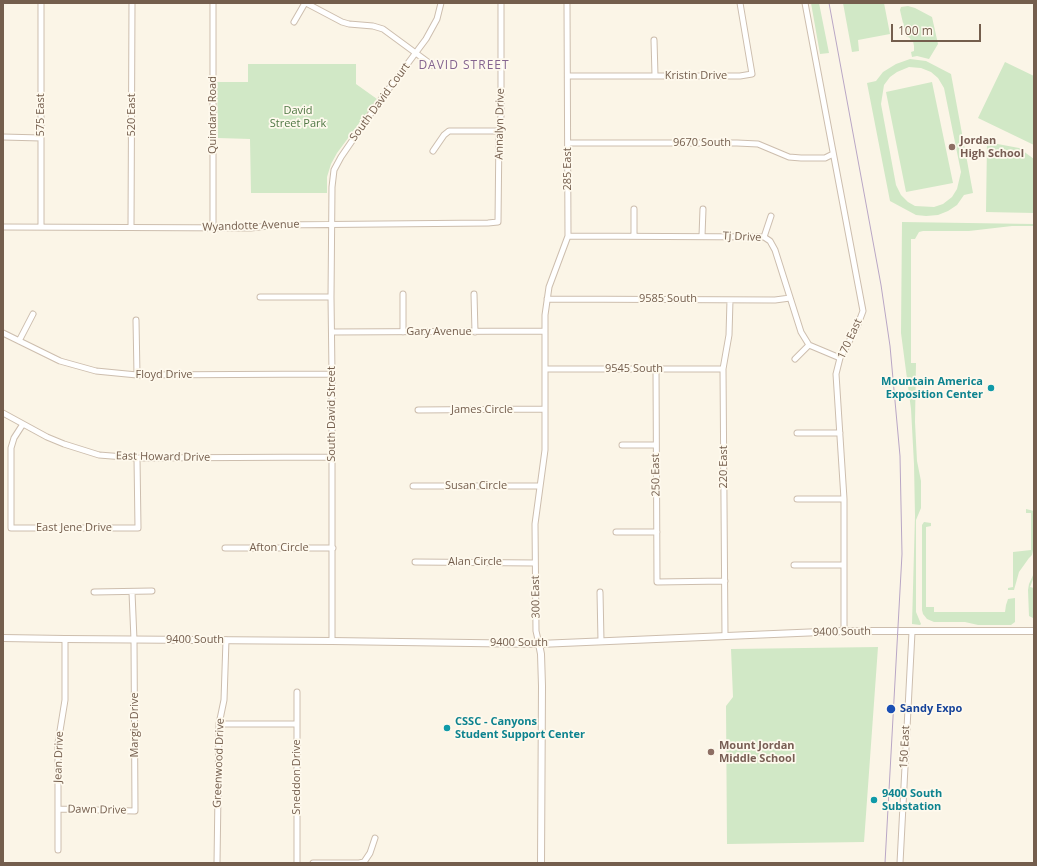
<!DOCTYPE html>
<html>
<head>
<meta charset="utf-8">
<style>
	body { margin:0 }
	#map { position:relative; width:1037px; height:866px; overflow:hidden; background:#fbf5e7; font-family:"Open Sans",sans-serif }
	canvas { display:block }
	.frame { position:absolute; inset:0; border:4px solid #745e4d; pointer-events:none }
	.scale { position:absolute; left:891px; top:24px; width:90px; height:18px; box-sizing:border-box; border:2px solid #745e4d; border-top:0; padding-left:5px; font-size:12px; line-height:14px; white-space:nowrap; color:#745e4d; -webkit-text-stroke:3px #fef9ed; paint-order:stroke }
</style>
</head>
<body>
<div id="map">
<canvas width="1037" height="866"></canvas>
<div class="frame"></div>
<div class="scale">100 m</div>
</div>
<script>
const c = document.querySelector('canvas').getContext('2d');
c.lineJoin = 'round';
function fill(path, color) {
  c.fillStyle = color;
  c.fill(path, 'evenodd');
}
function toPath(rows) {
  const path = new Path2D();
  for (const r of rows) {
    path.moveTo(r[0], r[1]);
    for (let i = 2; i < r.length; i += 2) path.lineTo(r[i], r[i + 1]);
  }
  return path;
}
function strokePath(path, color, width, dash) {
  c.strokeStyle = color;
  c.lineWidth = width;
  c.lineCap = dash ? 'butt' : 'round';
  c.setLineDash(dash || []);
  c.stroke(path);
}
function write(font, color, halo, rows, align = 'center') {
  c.font = font + ' "Open Sans",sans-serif';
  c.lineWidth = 3.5;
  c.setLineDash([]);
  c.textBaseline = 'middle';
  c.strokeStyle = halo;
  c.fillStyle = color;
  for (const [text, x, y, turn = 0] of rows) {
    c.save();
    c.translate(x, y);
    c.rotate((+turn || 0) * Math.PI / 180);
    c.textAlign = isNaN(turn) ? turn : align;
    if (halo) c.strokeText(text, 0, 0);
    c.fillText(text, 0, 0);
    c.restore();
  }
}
const green = toPath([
	[811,3,819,3,829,53,820,54],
	[843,3,884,3,890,34,858,40,859,51,852,52],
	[908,6,915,8,932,17,938,44,929,59,917,56,912,57,911,52,914,51,914,46,913,41,911,41,910,38,906,36,900,10,901,7],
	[910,59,926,61,951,74,973,193,964,195,957,205,948,211,938,215,926,216,916,215,890,201,867,83,876,81,883,72,896,64],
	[909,67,921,68,931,72,938,78,944,88,961,172,957,189,952,197,943,204,934,207,915,206,908,202,901,195,896,185,881,104,884,85,890,77,897,72],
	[1005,62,1034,76,1034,145,978,118],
	[248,64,356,64,356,84,377,99,337,153,331,164,327,177,327,193,251,193,250,139,218,138,217,82,248,82],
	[932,82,953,183,906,192,886,92],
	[987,142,1019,148,1034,159,1034,213,986,212],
	[902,222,1034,224,1034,226,1012,226,969,231,923,231,919,232,915,239,911,239,911,363,916,363,915,422,917,461,921,481,921,508,916,520,916,612,921,624,920,625,912,624,915,516,914,464,911,409,901,333],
	[1026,509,1034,511,1034,546,1032,555,1029,558,1019,572,1014,590,1008,590,1008,588,1013,587,1013,552,1031,550,1031,513,1026,513],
	[924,522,931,523,931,526,926,527,926,607,934,607,934,612,1005,612,1006,605,1008,599,1015,598,1015,622,1011,625,978,625,965,622,934,622,927,619,923,614,922,610,922,525],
	[1034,573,1034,577,1030,587,1034,588,1034,618,1033,618,1029,616,1028,590,1029,584],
	[878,647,864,842,727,844,726,706,733,697,731,649]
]);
const minor = toPath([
	[306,3,342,22,349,24,373,26,383,29,432,65],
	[805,3,863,311,857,327,840,358,836,374,844,499,844,631],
	[294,22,305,3],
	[654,40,655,75],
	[568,76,740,76,752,74,740,3],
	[3,137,41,138],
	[568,143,737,143,758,144,789,157,801,158,825,158,833,154],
	[433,151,444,135,449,131,499,131],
	[634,209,634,236],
	[3,227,251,228,276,225,488,223,498,222,499,131,501,116,501,3],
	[41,227,41,3],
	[131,227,132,3],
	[213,228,213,3],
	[568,236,764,237,770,241,775,250,801,332,809,345,840,358],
	[702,236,703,209],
	[764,237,771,216],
	[474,294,475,332],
	[260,297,331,297],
	[547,299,775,300,790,298],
	[136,320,137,375],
	[332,332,545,331],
	[403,332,403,294],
	[3,333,60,361,96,371,137,375,332,374],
	[19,341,33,314],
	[795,359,809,345],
	[546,369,723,369],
	[656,369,657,582,725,581],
	[418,410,545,409],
	[3,413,47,437,64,444,99,455,137,458,332,457],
	[23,424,14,438,11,448,11,528,138,528,137,458],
	[797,433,840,433],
	[622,445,656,445],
	[413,486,540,486],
	[797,499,844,499],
	[616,532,657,532],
	[225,548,333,548],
	[415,562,535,563],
	[794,565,844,565],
	[94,592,152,591],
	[600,592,601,641],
	[725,636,723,369,729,335,730,300],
	[332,641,332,374,331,297,332,187,334,170,341,157,376,106,426,39,437,19,441,3],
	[539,644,536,631,535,524,545,450,545,315,549,287,568,236,567,3],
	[219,724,297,724],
	[58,809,135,811,134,640,132,592],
	[58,850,58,743,65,700,65,639],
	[217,863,219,724,224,700,226,640],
	[297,863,297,692],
	[313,863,359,863,364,862,370,853,375,838],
	[900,863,912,632]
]);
const tertiary = toPath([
	[3,638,65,639,332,641,539,644,844,631,1034,631],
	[539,644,541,654,542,686,541,863]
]);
const tram = toPath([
	[829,3,881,285,890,346,900,456,902,554,885,863]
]);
const markers = [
	[952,147,4,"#8d6e63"],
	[991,388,4,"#0f9aa8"],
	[891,709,5,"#1a4fb4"],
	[447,728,4,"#0f9aa8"],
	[711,752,4,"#8d6e63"],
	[874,800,4,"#0f9aa8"]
];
const streetNames = [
	["Kristin Drive",696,76],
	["South David Court",380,102,-54],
	["575 East",41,115,-90],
	["520 East",132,115,-90],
	["Quindaro Road",213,115,-90],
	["Annalyn Drive",500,124,-89],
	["9670 South",702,143],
	["285 East",568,169,-90],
	["Wyandotte Avenue",251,226,-2],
	["Tj Drive",742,237,3],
	["9585 South",668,299],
	["Gary Avenue",439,332],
	["170 East",850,339,-65],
	["9545 South",634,369],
	["Floyd Drive",164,375],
	["James Circle",482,410],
	["South David Street",332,414,-90],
	["East Howard Drive",163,457,1],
	["220 East",724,467,-90],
	["250 East",656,475,-91],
	["Susan Circle",476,486],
	["East Jene Drive",74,528],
	["Afton Circle",279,548],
	["Alan Circle",475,562],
	["300 East",536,597,-91],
	["9400 South",842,632,-1],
	["9400 South",195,640],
	["9400 South",519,643],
	["Margie Drive",135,725,-90],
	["150 East",905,747,-87],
	["Jean Drive",59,757,-88],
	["Greenwood Drive",219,763,-88],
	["Sneddon Drive",297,777,-90],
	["Dawn Drive",97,810,1]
];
const parkNames = [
	["David",298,111],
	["Street Park",298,124]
];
const educationNames = [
	["Jordan",960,141],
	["High School",960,154],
	["Mount Jordan",719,746],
	["Middle School",719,759]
];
const cultureNames = [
	["Mountain America",983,382,"right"],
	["Exposition Center",983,395,"right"],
	["CSSC - Canyons",455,722],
	["Student Support Center",455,735],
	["9400 South",882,794],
	["Substation",882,807]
];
const transitNames = [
	["Sandy Expo",900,709]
];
const neighbourhoodNames = [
	["DAVID STREET",464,66]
];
fill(green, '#d1e8c6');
strokePath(minor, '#cdbeae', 7);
strokePath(tertiary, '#cdbeae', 8);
strokePath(minor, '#fff', 5);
strokePath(tertiary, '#fff', 6);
strokePath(tram, '#b9a6c5', 1);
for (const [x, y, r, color] of markers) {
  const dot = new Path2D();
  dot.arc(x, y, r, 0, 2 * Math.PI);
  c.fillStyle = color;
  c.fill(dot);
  strokePath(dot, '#fef9ed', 1.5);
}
write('11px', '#745e4d', '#fef9ed', streetNames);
write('11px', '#507845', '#fef9ed', parkNames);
write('bold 11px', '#785e54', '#fef9ed', educationNames, 'left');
write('bold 11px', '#0d838f', '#fef9ed', cultureNames, 'left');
write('bold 11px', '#164399', '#fef9ed', transitNames, 'left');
c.letterSpacing = '1px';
write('12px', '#856590', '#fef9ed', neighbourhoodNames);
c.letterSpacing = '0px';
</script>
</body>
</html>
